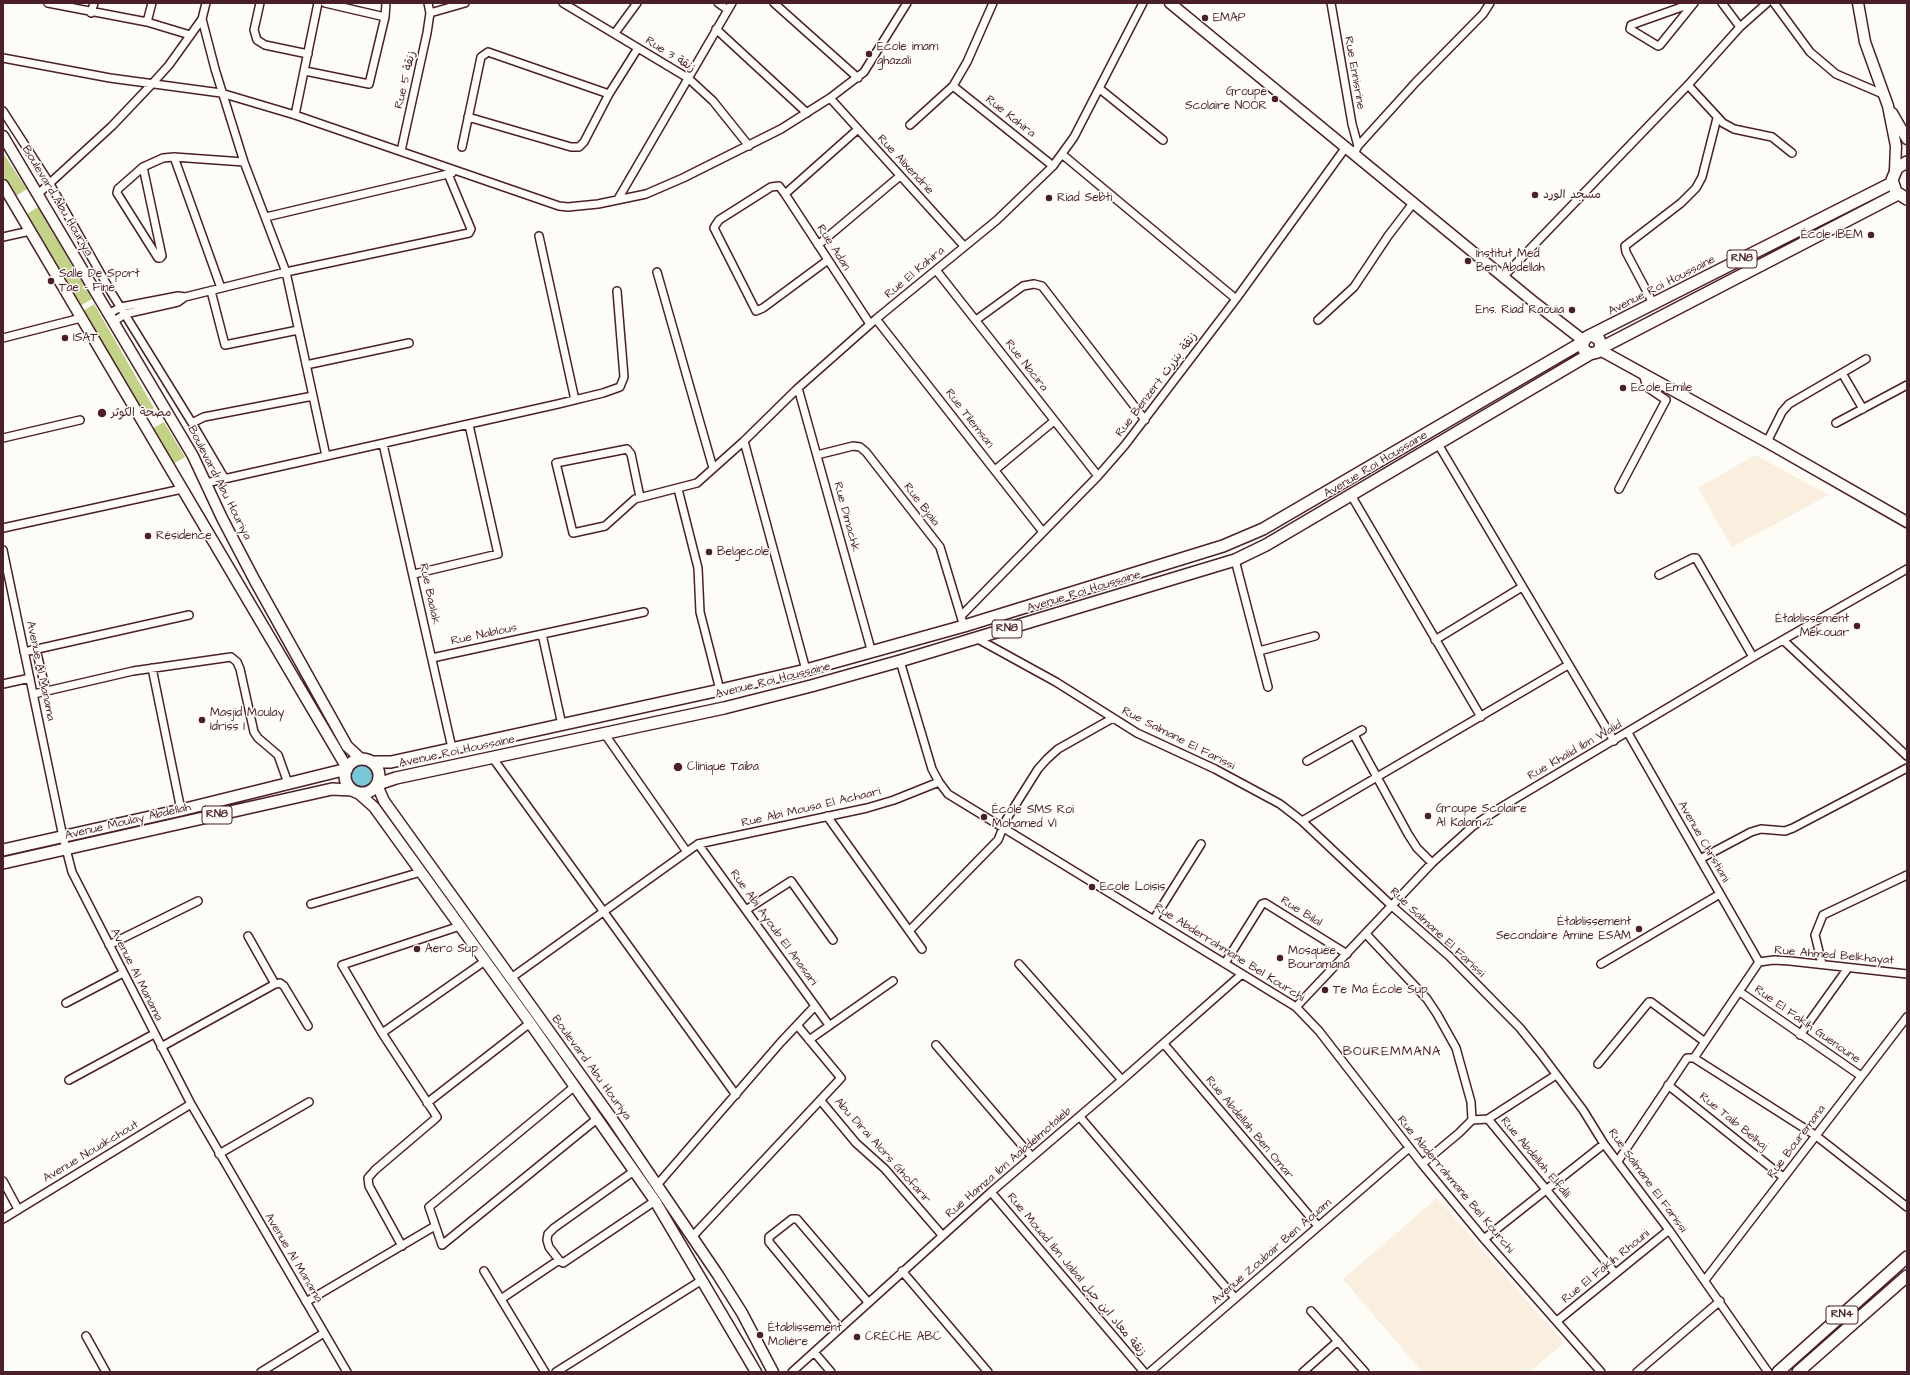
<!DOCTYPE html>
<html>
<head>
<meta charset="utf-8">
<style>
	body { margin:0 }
	#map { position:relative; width:1910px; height:1375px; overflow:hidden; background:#fdfcf7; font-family:"Architects Daughter",sans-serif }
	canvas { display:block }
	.frame { position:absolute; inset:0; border:4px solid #4a1f2b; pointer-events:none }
</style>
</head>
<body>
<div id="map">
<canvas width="1910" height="1375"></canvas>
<div class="frame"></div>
</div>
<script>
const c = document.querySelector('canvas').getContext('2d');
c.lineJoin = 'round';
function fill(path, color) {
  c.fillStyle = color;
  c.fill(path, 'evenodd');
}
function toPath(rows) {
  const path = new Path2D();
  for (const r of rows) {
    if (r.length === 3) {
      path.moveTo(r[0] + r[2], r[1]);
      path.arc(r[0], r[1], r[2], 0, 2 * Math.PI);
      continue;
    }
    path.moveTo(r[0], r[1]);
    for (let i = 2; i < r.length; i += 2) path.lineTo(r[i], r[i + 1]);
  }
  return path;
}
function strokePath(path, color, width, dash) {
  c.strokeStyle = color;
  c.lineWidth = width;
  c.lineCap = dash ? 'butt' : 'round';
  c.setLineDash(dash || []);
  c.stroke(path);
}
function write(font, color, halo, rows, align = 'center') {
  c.font = font + ' "Architects Daughter","Playpen Sans Arabic",sans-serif';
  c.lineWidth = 3;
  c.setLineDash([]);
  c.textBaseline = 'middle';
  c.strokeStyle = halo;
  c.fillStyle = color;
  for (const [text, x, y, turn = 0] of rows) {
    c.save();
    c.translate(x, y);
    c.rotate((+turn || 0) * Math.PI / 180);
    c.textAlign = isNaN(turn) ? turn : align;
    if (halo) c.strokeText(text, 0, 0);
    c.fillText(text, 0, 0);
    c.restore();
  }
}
const built = toPath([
	[1755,455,1829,495,1732,547,1698,488],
	[1437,1198,1564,1343,1529,1372,1422,1372,1343,1279]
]);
const green = toPath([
	[3,153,27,189,16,196,3,176],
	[38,207,92,299,80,306,27,214],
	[94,304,154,408,143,414,83,311],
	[164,422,185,457,173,464,152,429]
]);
const water = toPath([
	[362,776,11]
]);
const street = toPath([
	[48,3,147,22,190,35],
	[206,3,202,19,215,69,244,162,286,272,326,456],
	[260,3,254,30,257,40,265,45,308,54],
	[325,3,385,17],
	[563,3,688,78,713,101,749,146],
	[718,3,728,10],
	[774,3,858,78],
	[1331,3,1352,124,1358,146],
	[1693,3,1631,25,1630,29,1658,46,1660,45,1694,3],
	[1722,3,1740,27],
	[1774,3,1810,52,1836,74,1885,95],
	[91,13,94,3],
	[430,13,465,3],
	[147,22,152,3],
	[716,29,807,113],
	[615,33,637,3],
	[3,58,110,78,221,93,295,115,559,206,568,207,598,204,646,194,683,178,781,129,830,98,864,72,907,3],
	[305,71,369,84,385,17,386,3],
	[1688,85,1723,123,1734,129,1772,137,1792,153],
	[953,86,1053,166],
	[1100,89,1163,140],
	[830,98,964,246],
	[3,111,50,184,111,292,192,423,225,479],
	[295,115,318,3],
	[468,117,571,147,579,147,584,142,609,94,638,48],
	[910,125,953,86,967,62,993,3],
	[462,147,481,57,488,52,609,94],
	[401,151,427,33,430,13,428,3],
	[1354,154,1358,146,1416,82,1483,14,1490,3],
	[1063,155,1236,299],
	[174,157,221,288],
	[143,167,162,256,160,258],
	[38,194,112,126,151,85,169,65,202,19],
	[785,194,857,130],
	[618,199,732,3],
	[266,217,452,173],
	[539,236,575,400],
	[3,237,30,231],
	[818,245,900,176],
	[160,258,158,258,117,193,118,189,143,167,163,158,174,157,244,162],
	[828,260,763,308,756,311,714,228,715,226,719,220,771,187,779,186,785,194,870,324],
	[936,270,1098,476],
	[657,272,713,468],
	[1503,277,1688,85,1740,27,1767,3],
	[211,291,225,345,298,330],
	[1654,305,1626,252,1625,246,1681,203,1696,188,1702,177,1717,118],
	[108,314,121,307,178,296,185,297,286,272,469,233,471,229,448,174],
	[876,319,1043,532],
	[976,320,1023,286,1034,284,1042,286,1145,420],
	[1318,320,1354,287,1388,236,1414,202],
	[113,322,125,314,178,302,185,297],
	[3,338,81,318],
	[306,365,409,343],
	[1842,373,1863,409],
	[798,388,872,653],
	[192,423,204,417,313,396],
	[1836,423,1907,385],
	[3,438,80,420],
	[744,441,806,670],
	[1767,442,1782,412,1789,404,1866,359],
	[383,444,452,748],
	[1438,444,1614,741],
	[817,455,853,446,860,447,866,452,940,547,962,620],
	[995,470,1054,421],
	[206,483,558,404,603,393,620,387,624,377,617,291],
	[678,489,698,568,700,612,720,690],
	[1619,489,1666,400,1647,387,1643,374],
	[1351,495,1481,717],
	[640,497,631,454,627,449,556,463,573,533,605,526,635,499,697,483,744,441,798,388,876,319,997,220,1053,166,1074,137,1143,3],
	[3,528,182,489],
	[3,550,63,837,72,872,191,1104,347,1372],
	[1235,560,1268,687],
	[414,574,498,554,469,425],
	[1659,575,1693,558,1696,558,1753,657],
	[961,616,1098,476,1125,445,1236,299,1346,147],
	[542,634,562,725],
	[976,638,1056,682,1137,733,1215,769,1280,804,1302,821,1392,906,1449,956,1520,1028,1541,1054,1583,1110,1604,1144,1669,1230,1768,1372],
	[1435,640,1522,587],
	[1783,640,1907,756],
	[36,649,46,691],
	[1259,651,1315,636],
	[24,652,189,615],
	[432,658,644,612],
	[900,661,932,769,939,782,948,794,1296,1007,1319,1031,1422,1164,1484,1239,1601,1372],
	[152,668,181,810],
	[3,684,30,678],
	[34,694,133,671,231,657,237,662,240,669,254,732,258,738,278,755,288,783],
	[604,733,687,852],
	[1628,733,1759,962],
	[1354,735,1408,834,1417,848,1432,863],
	[492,757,736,1095],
	[1307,761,1362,730],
	[827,816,922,949],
	[1302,821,1568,665],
	[698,844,829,1025],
	[1700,859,1751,832,1761,829,1785,831,1793,828,1907,768],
	[311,904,421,872],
	[746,910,791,881,833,940],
	[1154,919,1201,844],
	[909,931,998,840,1006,820,1038,769,1047,759,1058,749,1113,718],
	[1366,934,1427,999,1437,1014,1456,1048,1471,1102,1472,1120,1459,1133,1422,1164],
	[248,936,275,984],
	[109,945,198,901],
	[1759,962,1774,960,1790,961,1907,974],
	[1225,963,1262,904,1265,903,1347,954],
	[1019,964,1122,1080],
	[1601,964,1720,894],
	[1822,964,1815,935,1823,915,1907,875],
	[511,978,698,844,867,808,894,800,939,782],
	[1740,992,1861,1076],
	[66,1003,123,973],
	[1296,1007,1432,863,1473,826,1503,806,1753,657,1907,569],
	[382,1033,485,961],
	[1800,1035,1848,968],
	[809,1040,893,981],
	[1164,1044,1318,1226],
	[936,1045,1032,1157],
	[161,1047,275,984,280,983,284,986,308,1026],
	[1694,1058,1815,1135,1907,1207],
	[1598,1064,1649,1002,1651,1002,1705,1042],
	[69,1080,154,1034],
	[1668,1085,1783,1177],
	[575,1086,429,1207,442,1245,598,1118],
	[821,1101,856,1143,885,1169,942,1235],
	[427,1103,530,1023],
	[1080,1117,1235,1298],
	[1488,1119,1615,1273],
	[1488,1119,1556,1075],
	[1472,1120,1488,1119],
	[219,1154,309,1102],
	[1618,1161,1687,1058,1694,1058,1759,962],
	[3,1181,18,1209],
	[657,1185,781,1042,815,1006],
	[991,1192,1144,1372],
	[3,1219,191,1104],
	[692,1237,841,1078,797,1025],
	[1484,1239,1604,1144],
	[402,1246,369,1186,368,1178,375,1170,435,1119,437,1117,382,1033,342,965,460,926],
	[559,1260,549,1247,547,1240,548,1234,554,1228,634,1171],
	[484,1271,545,1372],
	[902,1271,988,1372],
	[1705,1280,1907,1017],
	[501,1299,559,1260,563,1263,655,1201],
	[306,1302,435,1226],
	[1311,1311,1365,1372],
	[1557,1321,1669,1230],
	[840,1328,769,1242,769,1237,792,1219,797,1219,868,1302],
	[86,1336,106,1372],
	[814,1352,831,1372],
	[261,1372,324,1333],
	[556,1372,702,1280],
	[792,1372,991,1192,1122,1080,1242,974],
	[1150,1372,1409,1148],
	[1303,1372,1338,1341],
	[1637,1372,1720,1301]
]);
const secondary = toPath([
	[1170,3,1535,303,1584,341],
	[1858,3,1865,42,1888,106,1896,146,1895,170],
	[1892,113,1907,139],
	[3,136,193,456,222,518,255,581,347,746,361,759],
	[3,185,347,768],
	[1600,350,1767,442,1907,522],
	[377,785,384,801,610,1116,718,1275,742,1313,773,1372],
	[357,792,374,807,530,1023,634,1171,655,1201,756,1372]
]);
const primary = toPath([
	[1907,162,1897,168,1892,180,1896,192,1907,199],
	[1593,336,1599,339,1601,346,1598,352,1590,354,1584,350,1583,346,1583,342,1587,337,1892,183],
	[1601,348,1898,194],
	[362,776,17],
	[372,762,391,762,720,690,806,670,964,626,1223,546,1263,529,1583,342],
	[378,784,396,778,724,708,811,686,900,661,1235,560,1266,545,1590,354],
	[3,850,181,810,347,769],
	[3,863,332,789,352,790],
	[1778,1372,1907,1257],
	[1798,1372,1907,1276]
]);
const markers = [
	[1205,18,4,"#4a1f2b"],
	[869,54,4,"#4a1f2b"],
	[1275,99,4,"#4a1f2b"],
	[1535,195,4,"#4a1f2b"],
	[1049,198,4,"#4a1f2b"],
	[1871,235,4,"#4a1f2b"],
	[1468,261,4,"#4a1f2b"],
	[51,281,4,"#4a1f2b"],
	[1572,310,4,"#4a1f2b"],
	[65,338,4,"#4a1f2b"],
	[1623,388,4,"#4a1f2b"],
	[102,413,5,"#4a1f2b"],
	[148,536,4,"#4a1f2b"],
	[709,552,4,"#4a1f2b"],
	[1857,626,4,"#4a1f2b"],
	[202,720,4,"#4a1f2b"],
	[678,767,5,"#4a1f2b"],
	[1428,816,4,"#4a1f2b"],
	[984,817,4,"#4a1f2b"],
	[1092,887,4,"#4a1f2b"],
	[1639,929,4,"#4a1f2b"],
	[417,949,4,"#4a1f2b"],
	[1280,958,4,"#4a1f2b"],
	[1325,990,4,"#4a1f2b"],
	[760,1335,4,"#4a1f2b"],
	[857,1337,4,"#4a1f2b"]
];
const shields = [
	[1742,259,30],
	[1007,629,30],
	[217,815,30],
	[1842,1315,32]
];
const shieldNames = [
	["RN8",1742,259],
	["RN8",1007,629],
	["RN8",217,815],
	["RN4",1842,1315]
];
const poiNames = [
	["EMAP",1213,18],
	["Ecole imam",877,47],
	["ghazali",877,61],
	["Groupe",1267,92,"right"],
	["Scolaire NOOR",1267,106,"right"],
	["مسجد الورد",1543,195],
	["Riad Sebti",1057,198],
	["École IBEM",1863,235,"right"],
	["Institut Med",1476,254],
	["Ben Abdellah",1476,268],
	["Salle De Sport",59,274],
	["Tae - Fine",59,288],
	["Ens. Riad Raouia",1564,310,"right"],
	["ISAT",73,338],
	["Ecole Emile",1631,388],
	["مصحة الكوثر",111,413],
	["Résidence",156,536],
	["Belgecole",717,552],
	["Établissement",1849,619,"right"],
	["Mekouar",1849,633,"right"],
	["Masjid Moulay",210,713],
	["Idriss I",210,727],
	["Clinique Taiba",687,767],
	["Groupe Scolaire",1436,809],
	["Al Kalam 2",1436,823],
	["École SMS Roi",992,810],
	["Mohamed VI",992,824],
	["Ecole Loisis",1100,887],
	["Établissement",1631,922,"right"],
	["Secondaire Amine ESAM",1631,936,"right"],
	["Aero Sup",425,949],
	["Mosquée",1288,951],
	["Bouramana",1288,965],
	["Te Ma École Sup",1333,990],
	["Établissement",768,1328],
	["Molière",768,1342],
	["CRÈCHE ABC",865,1337]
];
const streetNames = [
	["Rue 3 زنقة",670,55,32],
	["Rue Ennisrine",1354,73,80],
	["Rue 5 زنقة",406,80,-77],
	["Rue Kahira",1010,117,38],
	["Rue Alixendrie",905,165,47],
	["Boulevard Abu Houriya",57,201,59],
	["Rue Adan",833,248,57],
	["Rue El Kahira",915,273,-40],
	["Avenue Roi Houssaine",1662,286,-27],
	["Rue Nacira",1026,366,52],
	["Rue Benzert زنقة بنزرت",1157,385,-53],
	["Rue Tilemsan",969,419,52],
	["Avenue Roi Houssaine",1376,465,-31],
	["Boulevard Abu Houriya",219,483,63],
	["Rue Bjaia",921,505,52],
	["Rue Dimachk",846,517,75],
	["Avenue Roi Houssaine",1084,592,-17],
	["Rue Baalak",429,594,78],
	["Rue Nablous",484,635,-12],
	["Avenue Al Manama",40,671,78],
	["Avenue Roi Houssaine",773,681,-14],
	["Rue Salmane El Farissi",1178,739,27],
	["Rue Khalid Ibn Walid",1575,751,-30],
	["Avenue Roi Houssaine",457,752,-12],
	["Rue Abi Mousa El Achaari",811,808,-13],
	["Avenue Moulay Abdellah",128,822,-13],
	["Avenue Chrstiani",1703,842,60],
	["Rue Bilal",1301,912,32],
	["Rue Abi Ayoub El Anasari",773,928,54],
	["Rue Salmane El Farissi",1437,933,43],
	["Rue Abderrahmane Bel Kourchi",1229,953,32],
	["Rue Ahmed Belkhayat",1834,956,5],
	["Avenue Al Manama",136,975,63],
	["Rue El Fakih Guenoune",1807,1025,35],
	["Boulevard Abu Houriya",591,1068,54],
	["Rue Taib Belhaj",1733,1122,39],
	["Rue Abdellah Ben Omar",1249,1128,50],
	["Rue Bouremana",1797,1142,-53],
	["Abu Dirai Alors Ghofarir",882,1151,48],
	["Avenue Nouakchout",91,1152,-31],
	["Rue Abdellah Elfdili",1535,1158,50],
	["Rue Hamza Ibn Aabdelmotaleb",1009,1163,-41],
	["Rue Salmane El Farissi",1647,1181,54],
	["Rue Abderrahmane Bel Kourchi",1455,1185,50],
	["Avenue Zoubair Ben Aouam",1272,1252,-41],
	["Avenue Al Manama",293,1258,59],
	["Rue El Fakih Rhouni",1606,1267,-39],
	["Rue Mouad Ibn Jabal زنقة معاد ابن جبل",1076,1275,50]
];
const neighbourhoodNames = [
	["BOUREMMANA",1392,1052]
];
fill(built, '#faeede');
fill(green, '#c2d387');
fill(water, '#78c7d5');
strokePath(water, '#668491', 1);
strokePath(street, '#4a1f2b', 10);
strokePath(secondary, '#4a1f2b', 13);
strokePath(primary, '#4a1f2b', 14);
strokePath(street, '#fdfcf7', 7);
strokePath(secondary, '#fdfcf7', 10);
strokePath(primary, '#fdfcf7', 11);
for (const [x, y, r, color] of markers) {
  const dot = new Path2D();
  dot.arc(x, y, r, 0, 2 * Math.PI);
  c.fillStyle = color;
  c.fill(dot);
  strokePath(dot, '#fdfcf7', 1.5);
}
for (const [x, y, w] of shields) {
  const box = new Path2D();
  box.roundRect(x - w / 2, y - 9, w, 18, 3);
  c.fillStyle = '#fdfcf7';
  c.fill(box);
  strokePath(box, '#4a1f2b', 1);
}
write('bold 11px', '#4a1f2b', null, shieldNames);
write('12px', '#4a1f2b', '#fdfcf7', poiNames, 'left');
write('12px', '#4a1f2b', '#fdfcf7', streetNames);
c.letterSpacing = '1px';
write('13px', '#4a1f2b', '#fdfcf7', neighbourhoodNames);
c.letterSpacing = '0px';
</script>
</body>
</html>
